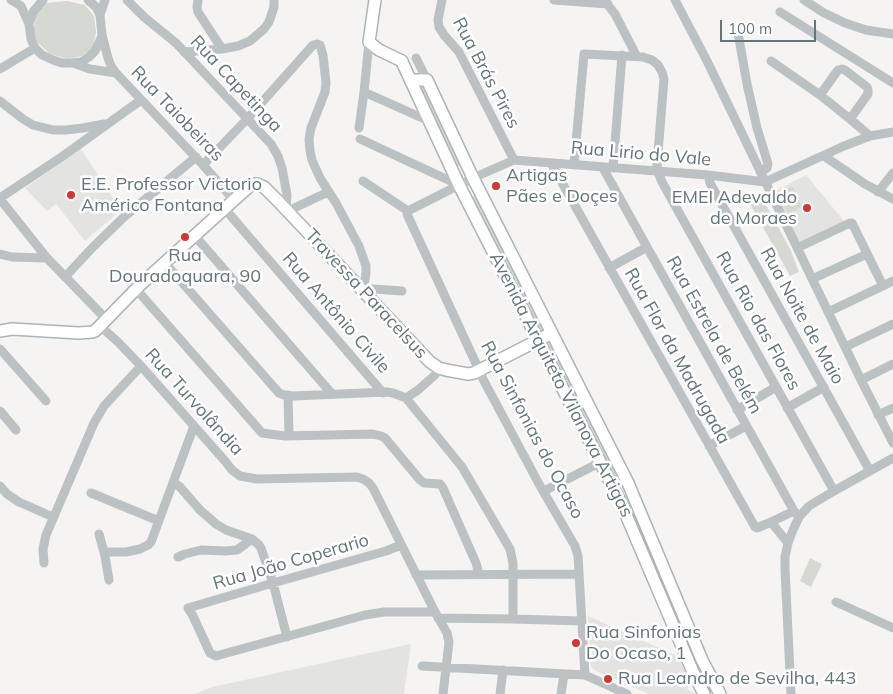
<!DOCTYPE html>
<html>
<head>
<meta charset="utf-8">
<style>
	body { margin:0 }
	#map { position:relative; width:893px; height:694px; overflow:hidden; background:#f5f4f2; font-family:Mulish,sans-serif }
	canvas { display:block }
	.scale { position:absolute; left:720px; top:20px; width:96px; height:22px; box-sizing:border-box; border:2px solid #63757a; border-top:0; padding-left:6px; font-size:15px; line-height:18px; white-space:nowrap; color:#63757a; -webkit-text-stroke:4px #fff; paint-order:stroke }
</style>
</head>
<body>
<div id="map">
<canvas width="893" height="694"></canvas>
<div class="scale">100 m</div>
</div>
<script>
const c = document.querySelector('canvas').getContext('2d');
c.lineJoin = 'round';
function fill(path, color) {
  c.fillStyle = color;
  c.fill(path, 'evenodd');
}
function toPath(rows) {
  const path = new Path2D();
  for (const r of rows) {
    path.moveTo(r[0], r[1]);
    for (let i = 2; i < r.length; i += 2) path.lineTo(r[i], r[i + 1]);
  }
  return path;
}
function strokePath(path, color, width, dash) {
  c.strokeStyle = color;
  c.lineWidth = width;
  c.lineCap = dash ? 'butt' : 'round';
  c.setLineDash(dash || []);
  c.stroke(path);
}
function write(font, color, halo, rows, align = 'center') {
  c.font = font + ' Mulish,sans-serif';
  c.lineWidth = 5;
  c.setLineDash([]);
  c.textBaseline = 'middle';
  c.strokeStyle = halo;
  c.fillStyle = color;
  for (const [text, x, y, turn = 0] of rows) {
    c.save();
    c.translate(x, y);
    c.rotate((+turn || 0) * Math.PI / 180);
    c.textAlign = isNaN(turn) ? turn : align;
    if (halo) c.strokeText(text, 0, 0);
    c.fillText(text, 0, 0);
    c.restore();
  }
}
const built = toPath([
	[81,149,121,210,85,241,56,204,47,211,25,188],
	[806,175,844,221,799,243,776,194,777,190],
	[588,616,679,657,690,684,687,689,696,694,649,694,596,671,591,667,590,658,593,657,594,655,590,654],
	[411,644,404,694,195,694,212,687]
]);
const green = toPath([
	[67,1,85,5,94,16,96,32,93,49,82,56,68,59,50,54,38,43,33,34,36,15,46,3],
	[424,86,461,165,457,167,420,88],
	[792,186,802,207,788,214,778,194],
	[475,195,623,485,620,487,472,197],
	[764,201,791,251,799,272,790,276,749,202],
	[810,558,822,564,811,587,800,581]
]);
const minor = toPath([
	[11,0,21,6,29,24],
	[43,0,33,12,29,24,31,39,35,48,42,55,53,60,62,63,72,63,81,62,89,57,95,51,99,43,102,35,100,15,96,7,88,0],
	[127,0,144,17,176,43,271,144,278,156,282,168,287,195,286,210],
	[198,0,197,7,198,12,222,49],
	[442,0,438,20,439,27,444,35,459,52,514,160],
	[554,0,608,4],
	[604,0,615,14,636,55],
	[675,0,707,61,861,380,893,443],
	[804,0,824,13,845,23,866,30,893,34],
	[780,12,893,83],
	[100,15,105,0],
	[738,33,747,84,757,128,768,164,767,168,760,172],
	[102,35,108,58,111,66,116,73,203,165,234,200],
	[184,52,222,49,238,46,250,41,264,29,269,22,274,7,274,0],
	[416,58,427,80],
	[771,61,820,95,850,119,870,136],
	[73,63,90,69,116,73],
	[0,69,35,48],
	[364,92,429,121],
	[820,95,838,70,842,69,845,70,867,87,868,90,868,94,850,119],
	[0,101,23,119,33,125,53,130,66,130,83,128,104,124],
	[359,128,364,92,369,42],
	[360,139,459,185],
	[824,156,865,184,893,199],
	[551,163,755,527,757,528,771,522,794,511],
	[203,165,248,118,313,45,317,44,320,45,323,55,326,83,325,92,311,128,309,139,310,151,312,160,320,178,336,203,359,246,366,266,366,272,365,280,361,288],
	[574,165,584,54,643,57,652,60,658,65,662,72,664,79,657,165,658,172,662,182,834,491],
	[603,168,794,511,799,517],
	[613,168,622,55],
	[708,175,710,183,870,471],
	[363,181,408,211],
	[878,192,893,173],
	[0,198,63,156,141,100],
	[0,199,47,258,106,319],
	[225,209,383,393],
	[288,211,328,192],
	[408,211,473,178,514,160,708,175,765,182,844,146,870,136,893,132],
	[408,211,407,214,484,381,539,484,575,546,578,556,585,675],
	[195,236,332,394],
	[797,248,850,223,852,223,883,286],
	[0,254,12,257,47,258],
	[165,263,279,393,284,395,293,396,387,392,393,393,406,398,462,467,510,549,513,563,513,619],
	[609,268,647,247],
	[65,277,93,247,124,217,196,157],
	[812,279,867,254],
	[136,289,262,433,285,436,373,434,381,436,385,438,420,480,424,483,440,484,443,488,476,563,479,574],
	[363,290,374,289,402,291],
	[828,312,893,281],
	[100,326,118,342,141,366,225,461,232,470,240,476,257,479,357,477,363,479,369,483,373,488,435,612,447,633,449,642,443,694],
	[845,347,893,324],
	[0,349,46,401],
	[861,380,893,364],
	[288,395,289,436],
	[406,398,418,390,435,375,439,368],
	[787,408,824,387],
	[737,410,776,387],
	[0,411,16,430],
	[878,415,893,408],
	[709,446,746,426],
	[173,482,180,487,200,510,216,524,226,530,252,539,259,545,261,548,273,583,287,637],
	[0,486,7,494,19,502,53,517],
	[544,491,601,462],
	[91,493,159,521],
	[771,522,788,543],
	[99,534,105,556,109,580],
	[401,545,386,551,273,583,188,608,193,616,210,653,216,656,365,615,384,612,435,612],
	[104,552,126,552,140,549,148,545,151,542,194,426],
	[178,557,185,554,201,550,226,551,237,550,252,539],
	[44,563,43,549,46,535,94,423,104,406,141,366],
	[416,575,579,574],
	[836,602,893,628],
	[438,618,513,619,582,621],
	[422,666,585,675,627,694],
	[500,694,503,670],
	[561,694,564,674],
	[791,694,785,569,785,557,788,543,793,530,799,517,809,506,834,491,893,458]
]);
const major = toPath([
	[375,0,369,42,379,50,402,61,403,64,459,185,621,503,693,672,704,694],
	[411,80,427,80,473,178,628,483,702,660,720,694],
	[0,331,12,329,79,333,92,332,95,331,140,285,234,200,252,184,257,184,264,187,277,200,430,362,439,368,446,370,468,374,474,373,552,333]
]);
const markers = [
	[496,186,5,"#d23734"],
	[71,195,5,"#d23734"],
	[807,208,5,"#d23734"],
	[185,237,5,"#d23734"],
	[576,643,5,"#d23734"],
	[608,679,5,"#d23734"]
];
const streetNames = [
	["Rua Brás Pires",486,73,62],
	["Rua Capetinga",236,84,47],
	["Rua Taiobeiras",177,114,46],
	["Rua Lirio do Vale",641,154,5],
	["Travessa Paracelsus",366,294,47],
	["Rua Antônio Civile",336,313,49],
	["Rua Noite de Maio",802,316,61],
	["Rua Rio das Flores",758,321,61],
	["Rua Estrela de Belém",714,335,61],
	["Rua Flor da Madrugada",677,356,61],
	["Avenida Arquiteto Vilanova Artigas",561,385,63],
	["Rua Turvolândia",194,402,48],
	["Rua Sinfonias do Ocaso",532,430,62],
	["Rua João Coperario",291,562,-16]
];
const poiNames = [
	["Artigas",506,176],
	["Pães e Doçes",506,197],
	["E.E. Professor Victorio",81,185],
	["Américo Fontana",81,206],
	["EMEI Adevaldo",797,198,"right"],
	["de Moraes",797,219,"right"],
	["Rua",185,256,"center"],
	["Douradoquara, 90",185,277,"center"],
	["Rua Sinfonias",586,633],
	["Do Ocaso, 1",586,654],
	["Rua Leandro de Sevilha, 443",618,679]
];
fill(built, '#e3e4e2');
fill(green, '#d6d9d1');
strokePath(major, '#aeb4b6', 14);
strokePath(minor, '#bcc1c3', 9);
strokePath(major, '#fff', 11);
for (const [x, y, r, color] of markers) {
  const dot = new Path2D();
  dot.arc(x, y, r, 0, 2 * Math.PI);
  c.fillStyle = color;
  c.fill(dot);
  strokePath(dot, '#fff', 2);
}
write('18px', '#63757a', '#fff', streetNames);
write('18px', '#63757a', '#fff', poiNames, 'left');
</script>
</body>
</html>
